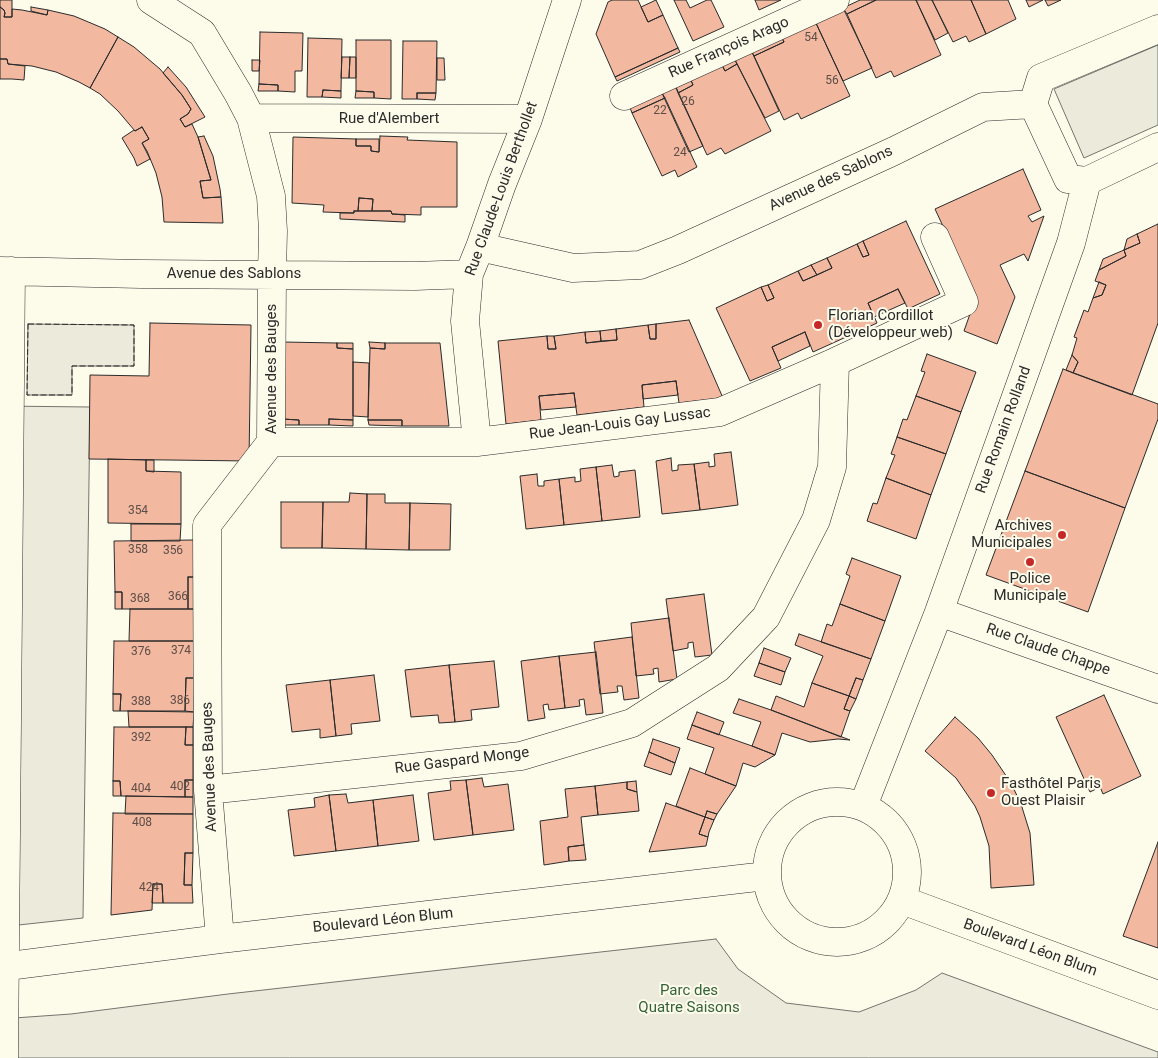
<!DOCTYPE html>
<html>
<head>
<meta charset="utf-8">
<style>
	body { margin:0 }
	canvas { display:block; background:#fdfbea }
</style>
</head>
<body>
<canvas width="1158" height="1058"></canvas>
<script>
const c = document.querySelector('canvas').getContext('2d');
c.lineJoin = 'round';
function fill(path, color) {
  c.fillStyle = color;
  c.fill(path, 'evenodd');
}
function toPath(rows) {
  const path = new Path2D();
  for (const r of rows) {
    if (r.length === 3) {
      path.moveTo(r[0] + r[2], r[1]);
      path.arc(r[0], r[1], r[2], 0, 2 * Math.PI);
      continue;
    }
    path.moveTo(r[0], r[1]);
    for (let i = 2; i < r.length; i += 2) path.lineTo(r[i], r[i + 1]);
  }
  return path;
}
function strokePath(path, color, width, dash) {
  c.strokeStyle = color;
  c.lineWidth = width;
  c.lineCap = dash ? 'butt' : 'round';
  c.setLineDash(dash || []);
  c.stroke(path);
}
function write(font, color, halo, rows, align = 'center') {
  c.font = font + ' Roboto,sans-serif';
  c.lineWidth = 4;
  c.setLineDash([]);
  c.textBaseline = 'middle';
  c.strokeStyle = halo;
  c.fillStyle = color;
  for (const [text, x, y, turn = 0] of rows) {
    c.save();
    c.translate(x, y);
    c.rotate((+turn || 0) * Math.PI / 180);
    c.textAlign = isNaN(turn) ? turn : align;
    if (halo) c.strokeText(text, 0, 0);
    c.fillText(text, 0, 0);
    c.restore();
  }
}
const green = toPath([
	[1158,45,1158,125,1084,158,1054,89,1158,45],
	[28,324,134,325,134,366,72,366,72,395,27,395,28,324],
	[0,406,90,407,83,918,0,927,0,406],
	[716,939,738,969,786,1003,859,1012,916,990,942,973,1158,1052,1158,1058,0,1058,0,1019,71,1014,228,994,716,939]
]);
const building = toPath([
	[0,0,12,0,12,17,4,17,5,13,4,10,0,7,0,0],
	[612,0,638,0,648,22,663,15,678,48,615,77,596,34,608,2,612,0],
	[656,0,663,15,648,22,641,7,656,0],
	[674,0,686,0,690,8,707,0,711,0,724,27,693,41,674,0],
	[755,0,781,0,759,10,755,0],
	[860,0,876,0,847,14,843,8,860,0],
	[876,0,916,0,941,55,894,77,891,71,876,78,847,14,876,0],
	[916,0,932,0,948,33,935,40,916,0],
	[932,0,971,0,986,34,969,42,966,36,953,42,932,0],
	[971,0,1008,0,1016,19,986,34,971,0],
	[1026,0,1043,0,1029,7,1026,0],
	[1045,0,1061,0,1048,6,1045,0],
	[0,7,4,10,5,13,4,17,12,17,12,9,22,10,47,15,48,10,74,16,105,29,118,37,90,88,79,82,56,72,32,66,8,64,7,59,0,59,0,7],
	[31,7,48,10,47,15,31,11,31,7],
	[843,8,872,68,843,81,815,21,843,8],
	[815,21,850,96,801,119,798,113,784,120,754,56,784,42,781,36,815,21],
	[260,32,303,33,302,71,295,71,295,92,278,91,278,85,259,84,260,32],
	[781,36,784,42,754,56,751,50,781,36],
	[118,37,134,47,160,69,182,95,191,109,188,114,180,119,185,127,192,124,198,137,211,180,200,181,203,198,221,197,223,223,164,222,162,197,156,173,147,151,142,143,149,139,142,127,135,131,118,111,100,94,90,88,118,37],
	[308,38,342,39,341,91,323,90,322,97,307,97,308,38],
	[356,40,391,40,391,99,374,98,374,92,356,91,356,40],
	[403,41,437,41,436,93,417,93,417,99,402,99,403,41],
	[678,48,680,52,617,81,615,77,678,48],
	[751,50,779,111,765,118,734,58,751,50],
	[342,57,350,57,349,78,341,78,342,57],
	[350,57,356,57,356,78,349,78,350,57],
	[437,58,444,58,445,80,437,80,437,58],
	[734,58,737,64,725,71,721,63,734,58],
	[0,59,7,59,8,64,25,66,24,80,12,79,0,79,0,59],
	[252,60,260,60,259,71,252,71,252,60],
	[721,63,725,71,737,64,771,131,725,154,721,148,707,155,678,93,693,85,690,78,721,63],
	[168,67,186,87,205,117,185,127,180,119,188,114,191,109,182,95,163,73,168,67],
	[690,78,693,85,678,93,675,85,690,78],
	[259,84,278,85,278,91,258,91,259,84],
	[675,85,703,146,689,152,661,91,675,85],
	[323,90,341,91,341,98,322,97,323,90],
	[356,91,374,92,374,98,355,98,356,91],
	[661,91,665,98,632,113,629,105,661,91],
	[417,93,436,93,435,100,417,99,417,93],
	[665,98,697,167,678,177,675,170,662,176,632,113,665,98],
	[142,127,149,139,142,143,150,159,137,166,134,158,122,138,134,130,135,131,142,127],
	[204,136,213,156,220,189,221,197,203,198,200,181,211,180,198,137,204,136],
	[380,136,408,137,407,140,457,142,457,207,421,207,421,215,392,214,391,211,372,211,373,199,359,198,358,211,354,211,354,213,323,212,324,205,292,203,293,137,356,139,356,146,371,146,371,151,379,152,380,136],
	[356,139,379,139,379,152,371,151,371,146,356,146,356,139],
	[1023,169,1041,210,1028,216,1032,222,1044,216,1028,261,1024,254,1000,265,1015,297,997,344,964,331,976,297,935,209,1023,169],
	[359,198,373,199,372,211,358,211,359,198],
	[354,211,391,211,392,214,405,215,405,222,340,219,340,213,354,213,354,211],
	[906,221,940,294,908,309,898,289,868,303,877,323,813,352,805,332,772,347,781,368,750,381,716,308,761,287,767,301,774,298,768,285,798,271,803,281,832,268,827,258,857,244,863,257,869,255,863,241,906,221],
	[1158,224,1158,323,1132,395,1073,373,1078,362,1072,355,1077,338,1074,337,1084,310,1088,312,1093,298,1102,295,1106,285,1095,281,1099,270,1126,256,1124,250,1140,243,1137,234,1158,224],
	[1137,234,1140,243,1124,250,1127,239,1137,234],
	[863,241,869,255,863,257,857,244,863,241],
	[1124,250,1126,256,1099,270,1103,259,1124,250],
	[827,258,832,268,817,275,811,265,827,258],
	[811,265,817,275,803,281,798,271,811,265],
	[1099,282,1106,285,1102,295,1093,298,1099,282],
	[768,285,774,298,767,301,761,287,768,285],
	[898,289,905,303,874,317,868,303,898,289],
	[689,320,723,398,679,403,676,381,642,385,644,407,577,415,574,393,539,396,541,420,506,424,498,341,547,336,548,349,556,349,554,336,585,332,586,343,617,340,616,329,648,325,650,339,656,339,656,324,689,320],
	[150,323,251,325,249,461,89,459,90,375,149,376,150,323],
	[656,324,656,339,650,339,648,325,656,324],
	[616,329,617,340,601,341,600,331,616,329],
	[600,331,601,341,586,343,585,332,600,331],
	[805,332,810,346,778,361,772,347,805,332],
	[547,336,554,336,556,349,548,349,547,336],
	[283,342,337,343,337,348,353,349,353,420,329,419,329,425,299,425,299,420,282,419,283,342],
	[369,342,385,343,385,349,370,348,369,342],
	[337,343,353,343,353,349,337,348,337,343],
	[385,343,440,343,449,426,402,426,402,420,368,420,370,348,385,349,385,343],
	[927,354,976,372,961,412,916,396,925,372,921,371,927,354],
	[1072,355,1078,362,1073,373,1066,370,1072,355],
	[353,362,369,363,368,417,353,416,353,362],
	[1063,369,1158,404,1158,419,1125,508,1025,471,1063,369],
	[676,381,678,395,643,399,642,385,676,381],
	[574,393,576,407,541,410,539,396,574,393],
	[916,396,961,412,946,454,897,437,903,419,907,420,916,396],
	[282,419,299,420,299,425,282,425,282,419],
	[329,419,353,420,353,426,329,425,329,419],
	[368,420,402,420,402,426,369,425,368,420],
	[897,437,946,454,931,495,886,478,895,455,891,454,897,437],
	[731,452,738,505,700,510,694,464,709,462,709,467,715,466,714,454,731,452],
	[671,458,672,471,678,470,678,465,694,464,700,510,662,514,656,461,671,458],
	[108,459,146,460,146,471,181,472,181,524,108,523,108,459],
	[146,460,154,460,154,472,146,471,146,460],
	[612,465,614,477,619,476,619,472,635,470,640,517,602,521,596,467,612,465],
	[596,467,602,521,564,525,559,479,575,477,575,482,581,481,580,469,596,467],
	[1025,471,1125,508,1088,612,986,575,1025,471],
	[537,474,538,486,544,486,544,481,559,479,564,525,526,529,520,476,537,474],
	[886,478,931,495,916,539,867,521,873,503,877,504,886,478],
	[350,493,367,494,366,549,322,548,323,502,349,502,350,493],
	[367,494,385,494,385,503,410,503,409,550,366,549,367,494],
	[281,502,323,502,322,548,281,548,281,502],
	[410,503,451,504,450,550,409,550,410,503],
	[131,524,181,524,180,541,131,541,131,524],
	[194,540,194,577,188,577,188,609,122,609,122,592,115,592,114,541,194,540],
	[852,558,901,576,885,621,840,604,850,576,846,574,852,558],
	[188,577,194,577,194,609,188,609,188,577],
	[115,592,122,592,122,609,115,609,115,592],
	[704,594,712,655,695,657,693,642,688,643,688,648,673,651,666,599,704,594],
	[840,604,885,621,871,659,821,642,827,624,832,626,840,604],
	[130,609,194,609,194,641,129,641,130,609],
	[669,618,677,679,659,682,658,668,653,669,654,674,636,676,631,623,669,618],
	[799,634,871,659,863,680,856,678,849,696,812,683,823,656,795,645,799,634],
	[632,637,639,698,624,700,622,686,617,686,618,692,600,694,594,642,632,637],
	[114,641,194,641,194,678,186,678,185,711,120,711,121,694,113,694,114,641],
	[764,648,791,658,785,672,759,663,764,648],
	[596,652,603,713,586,715,584,699,579,700,580,706,565,708,559,656,596,652],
	[559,656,565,708,549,710,548,704,543,705,545,718,528,721,521,661,559,656],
	[494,661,499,707,471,710,472,720,455,722,449,665,494,661],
	[759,663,785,672,781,685,754,676,759,663],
	[449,665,455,722,439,723,438,715,411,717,405,670,449,665],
	[374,675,380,721,351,724,352,734,336,736,330,680,374,675],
	[186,678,194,678,194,712,185,711,186,678],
	[856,678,863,680,856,699,849,696,856,678],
	[330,680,336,736,320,738,320,729,292,732,286,685,330,680],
	[812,683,849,696,844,709,850,711,841,737,771,710,776,696,804,707,812,683],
	[113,694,121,694,120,711,113,711,113,694],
	[1104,695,1141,776,1103,794,1100,787,1090,792,1056,717,1104,695],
	[849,696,856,699,850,711,844,709,849,696],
	[739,699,771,710,850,740,838,739,810,742,782,733,775,755,752,746,761,722,733,713,739,699],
	[128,711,194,712,193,727,129,727,128,711],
	[697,712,724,722,719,735,692,725,697,712],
	[955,717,978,738,992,755,1011,783,1021,804,1030,833,1034,885,991,888,989,846,980,817,975,806,956,778,925,751,955,717],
	[692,725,752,746,775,755,755,767,743,763,736,786,705,774,714,748,687,739,692,725],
	[114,727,186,727,185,745,193,745,193,780,185,780,185,797,121,796,120,781,113,781,114,727],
	[186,727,193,727,193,745,185,745,186,727],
	[653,739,680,748,675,763,649,752,653,739],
	[649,752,675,763,671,775,644,766,649,752],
	[690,768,736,786,717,814,707,811,705,817,676,806,690,768],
	[482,778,484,787,508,784,514,830,473,835,466,780,482,778],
	[185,780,193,780,193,797,185,797,185,780],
	[466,780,473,835,434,840,428,793,451,790,450,781,466,780],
	[113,781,120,781,121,796,113,796,113,781],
	[636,781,637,792,627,789,627,782,636,781],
	[627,782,627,789,637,792,639,811,598,815,595,786,627,782],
	[595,786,598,815,581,817,584,845,568,847,569,861,544,865,540,821,568,817,565,789,595,786],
	[346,794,348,803,373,800,378,846,336,851,329,795,346,794],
	[329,795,336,851,294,856,288,810,315,807,314,798,329,795],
	[413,795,419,841,378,846,373,800,413,795],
	[126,796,193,797,193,814,125,814,126,796],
	[666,803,705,817,699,834,708,837,706,846,649,852,666,803],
	[707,811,717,814,714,820,705,817,707,811],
	[113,813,193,814,193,853,185,853,184,885,192,885,193,903,163,903,162,884,153,884,152,910,111,915,113,813],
	[705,817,714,820,709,832,708,837,699,834,705,817],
	[1158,842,1158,948,1123,936,1158,842],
	[584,845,586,860,569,861,568,847,584,845],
	[185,853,193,853,192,885,184,885,185,853],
	[153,884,162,884,163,903,152,903,153,884]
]);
const minor = toPath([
	[151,0,202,33,238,93,251,118,271,196,273,231,272,274,271,442,207,525,208,790,220,939],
	[624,96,835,0],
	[1033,104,1068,179,1087,181,1158,147],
	[1033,104,1041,78,1158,29],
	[251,118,528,119],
	[480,247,573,268,640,265,678,250,894,151,983,107,1033,104],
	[0,271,141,274,415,276,469,274],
	[271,442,477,442,720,412,835,362,964,302,935,237],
	[477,442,465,321,469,274,480,247,502,184,528,119,567,0],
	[939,612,1158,689],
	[208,790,521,756,632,723,718,668,766,617,816,520,832,467,835,362],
	[837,872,70],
	[863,806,939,612,954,570,1071,243,1087,181],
	[902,900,1158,995],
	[0,967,220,939,766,876],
	[4,1058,11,271]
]);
const fence = toPath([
	[28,324,134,325,134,366,72,366,72,395,27,395,28,324]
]);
const markers = [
	[818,325,5,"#c62828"],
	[1062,535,5,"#c62828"],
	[1030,562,5,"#c62828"],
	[991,793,5,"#c62828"]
];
const numberNames = [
	["54",811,38],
	["56",832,81],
	["26",688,102],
	["22",660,111],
	["24",680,153],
	["354",138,511],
	["358",138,550],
	["356",173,551],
	["366",178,597],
	["368",140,599],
	["374",181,651],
	["376",141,652],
	["386",180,701],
	["388",141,702],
	["392",141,738],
	["402",180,787],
	["404",141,789],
	["408",142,823],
	["424",149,888]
];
const streetNames = [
	["Rue François Arago",729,48,-24],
	["Rue d'Alembert",389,119],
	["Avenue des Sablons",831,179,-25],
	["Rue Claude-Louis Berthollet",502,189,-70],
	["Avenue des Sablons",234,274],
	["Avenue des Bauges",272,369,-90],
	["Rue Jean-Louis Gay Lussac",620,424,-7],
	["Rue Romain Rolland",1004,430,-70],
	["Rue Claude Chappe",1048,650,19],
	["Rue Gaspard Monge",462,761,-7],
	["Avenue des Bauges",210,767,-92],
	["Boulevard Léon Blum",383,921,-6],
	["Boulevard Léon Blum",1030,948,20]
];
const poiNames = [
	["Florian Cordillot",828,316],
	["(Développeur web)",828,333],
	["Archives",1052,526,"right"],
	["Municipales",1052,543,"right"],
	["Police",1030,579,"center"],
	["Municipale",1030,596,"center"],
	["Fasthôtel Paris",1001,784],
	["Ouest Plaisir",1001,801]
];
const parkNames = [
	["Parc des",689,991],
	["Quatre Saisons",689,1008]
];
fill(green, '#ecebdb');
strokePath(green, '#74746e', 1);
fill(building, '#f2b8a0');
strokePath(building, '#2b2b2b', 1);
strokePath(minor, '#2b2b2b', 29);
strokePath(minor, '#fdfbea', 28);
strokePath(fence, '#2b2b2b', 1, [6, 2.5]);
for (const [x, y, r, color] of markers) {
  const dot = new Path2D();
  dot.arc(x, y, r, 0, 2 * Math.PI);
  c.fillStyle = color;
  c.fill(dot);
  strokePath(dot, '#fdfbea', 2);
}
write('12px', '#5d4e48', null, numberNames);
write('15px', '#2b2b2b', '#fdfbea', streetNames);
write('15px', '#2b2b2b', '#fdfbea', poiNames, 'left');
write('15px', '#34623c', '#fdfbea', parkNames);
</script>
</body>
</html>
